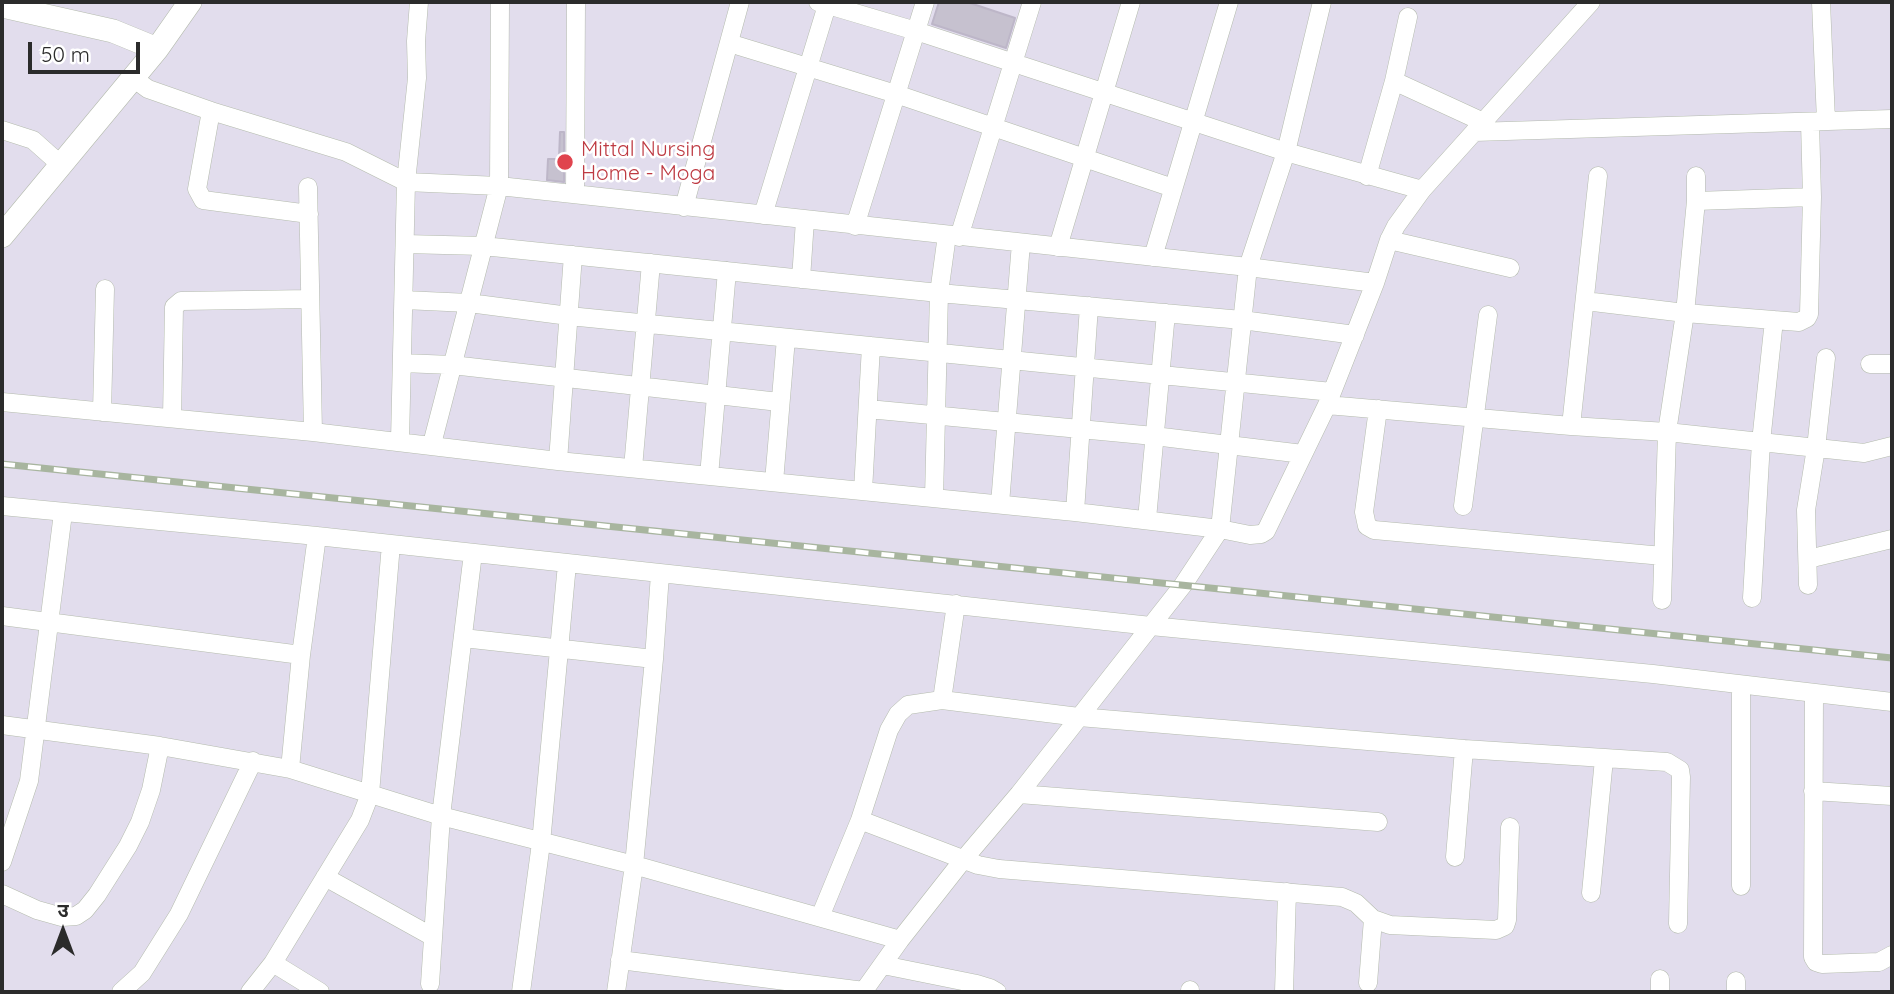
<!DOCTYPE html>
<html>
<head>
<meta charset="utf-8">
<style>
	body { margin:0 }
	#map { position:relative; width:1894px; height:994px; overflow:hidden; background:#e2dded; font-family:Quicksand,"Noto Sans Devanagari",sans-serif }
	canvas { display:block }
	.frame { position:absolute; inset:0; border:4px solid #2b2b2b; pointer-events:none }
	.north { position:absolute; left:28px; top:896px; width:70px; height:70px; -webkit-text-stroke:5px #fff; paint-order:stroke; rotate:0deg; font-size:19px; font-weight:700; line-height:28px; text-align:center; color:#2b2b2b }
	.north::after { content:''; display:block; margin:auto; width:24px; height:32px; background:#2b2b2b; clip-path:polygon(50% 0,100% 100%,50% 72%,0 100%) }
	.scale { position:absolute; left:28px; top:42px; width:112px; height:32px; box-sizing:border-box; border:4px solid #2b2b2b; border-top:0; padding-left:9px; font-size:21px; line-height:24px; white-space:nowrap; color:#2b2b2b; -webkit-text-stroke:5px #fff; paint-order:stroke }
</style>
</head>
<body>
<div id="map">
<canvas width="1894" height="994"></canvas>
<div class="frame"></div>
<div class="north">उ</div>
<div class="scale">50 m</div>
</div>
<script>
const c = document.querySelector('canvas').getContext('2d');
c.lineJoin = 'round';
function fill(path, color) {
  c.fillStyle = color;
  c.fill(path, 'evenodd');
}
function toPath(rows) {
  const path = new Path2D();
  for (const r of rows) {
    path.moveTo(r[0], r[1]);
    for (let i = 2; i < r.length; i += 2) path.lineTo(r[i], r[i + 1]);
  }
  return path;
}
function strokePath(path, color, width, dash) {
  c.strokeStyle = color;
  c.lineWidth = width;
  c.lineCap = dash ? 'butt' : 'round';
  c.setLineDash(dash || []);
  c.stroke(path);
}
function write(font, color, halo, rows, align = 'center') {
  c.font = font + ' Quicksand,sans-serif';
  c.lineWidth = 5;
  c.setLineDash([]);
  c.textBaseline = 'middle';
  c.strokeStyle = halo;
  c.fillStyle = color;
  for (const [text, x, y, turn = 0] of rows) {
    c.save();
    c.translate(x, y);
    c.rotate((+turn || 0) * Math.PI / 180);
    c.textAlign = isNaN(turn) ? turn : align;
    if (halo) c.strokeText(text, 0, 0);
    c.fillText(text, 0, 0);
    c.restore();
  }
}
const building = toPath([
	[939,2,967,2,1015,18,1006,48,932,24,939,2],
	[560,132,564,132,564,182,547,180,548,159,559,159,560,132]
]);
const minor = toPath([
	[818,2,916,31,1286,152,1422,190],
	[1821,2,1826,121],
	[729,43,896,94,1173,188],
	[133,78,148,89,211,111,346,152,406,182,499,186,1248,267,1375,283],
	[1394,81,1483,122],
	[211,111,197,189,203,200,309,214],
	[2,130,33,140,61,165],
	[1474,132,1892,119],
	[1367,176,1394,81,1408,17],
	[308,187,313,432],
	[575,194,576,2],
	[1696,201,1812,197],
	[684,207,740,2],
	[763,215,828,2],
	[855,226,925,2],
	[959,237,1032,2],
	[1389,240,1510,268],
	[405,244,483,246,939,293,1242,320,1355,335],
	[1058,247,1131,2],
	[1153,257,1229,2],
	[801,279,805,220],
	[404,300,469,303,569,316,1332,392],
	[1585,301,1685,313,1799,322,1807,318,1809,314,1812,197,1810,122],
	[402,363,452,365,779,402],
	[1870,364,1892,364],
	[2,402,313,432,558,461,1075,512,1220,529,1250,535,1261,534,1266,531,1327,405,1375,283,1389,240,1396,226,1422,190,1591,2],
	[1327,405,1571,426,1598,176],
	[868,409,1154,436,1303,454],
	[1378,409,1364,512,1367,526,1374,530,1663,556],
	[102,412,105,289],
	[172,418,174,307,181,301,310,299],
	[1571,426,1667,432,1864,453,1892,446],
	[400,441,406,182,417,78,416,41,419,2],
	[432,444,499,186,500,2],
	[558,461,573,255],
	[633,468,651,263],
	[709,476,727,271],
	[774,482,786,338],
	[863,491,871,346],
	[934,498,939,293,947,235],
	[1000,504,1021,243],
	[2,506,317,536,1151,626,1653,674,1892,702],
	[1463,506,1488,315],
	[1075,512,1089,306],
	[1147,519,1166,313],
	[1808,559,1892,539],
	[1808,585,1806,510,1816,448,1826,358],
	[1752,598,1761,442,1774,320],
	[1662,600,1667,432,1685,313,1696,201,1696,176],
	[2,616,301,655,317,536],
	[463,638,654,659,660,574],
	[1741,685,1741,886],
	[1814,693,1813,957,1816,962,1822,964,1879,962,1892,955],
	[942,700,956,604],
	[2,725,160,746,290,769,441,816,634,865,900,940],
	[290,769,301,655],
	[1813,791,1892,796],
	[1019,794,1378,822],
	[860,820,978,865,999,869,1342,897,1356,903,1373,919,1390,925,1496,930,1505,926,1507,920,1510,827],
	[1455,857,1464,749],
	[2,862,29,781,63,513],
	[325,877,433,937],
	[1591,893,1604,759],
	[2,894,37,910,62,917,76,916,85,910,97,895,128,846,140,822,151,790,160,746],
	[820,917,860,820,889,730,898,714,908,705,942,700,1079,717,1464,749,1667,762,1680,770,1681,777,1678,924],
	[620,960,864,991],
	[273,963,360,820,370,794,391,544],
	[883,965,977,984,990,988,997,992],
	[1736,981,1736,992],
	[1368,983,1373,919],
	[430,984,441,816,473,553],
	[1190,990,1190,992],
	[121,992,142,973,179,914,253,761],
	[250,992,273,963,320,992],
	[521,992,541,843,567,564],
	[616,992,634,865,654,659],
	[863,992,900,940,963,860,1019,794,1183,585,1220,529,1248,267,1286,152,1322,2],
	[1284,992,1287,892],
	[1660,992,1660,979]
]);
const tertiary = toPath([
	[2,6,113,31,157,49],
	[2,236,157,49,190,2]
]);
const rail = toPath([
	[2,464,1892,658]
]);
const markers = [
	[565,162,9,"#e0444e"]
];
const healthNames = [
	["Mittal Nursing",581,150],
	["Home - Moga",581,174]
];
fill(building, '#c6c1cf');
strokePath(building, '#bdb6c8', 2);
strokePath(minor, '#b4bbad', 19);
strokePath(tertiary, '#b4bbad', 24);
strokePath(minor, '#fff', 18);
strokePath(tertiary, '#fff', 23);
strokePath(rail, '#a8b59f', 7);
strokePath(rail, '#fff', 4.5, [13]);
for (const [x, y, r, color] of markers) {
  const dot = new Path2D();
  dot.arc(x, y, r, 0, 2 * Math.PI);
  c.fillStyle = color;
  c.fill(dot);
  strokePath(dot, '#fff', 2.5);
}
write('21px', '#be3a42', '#fff', healthNames, 'left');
</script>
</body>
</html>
